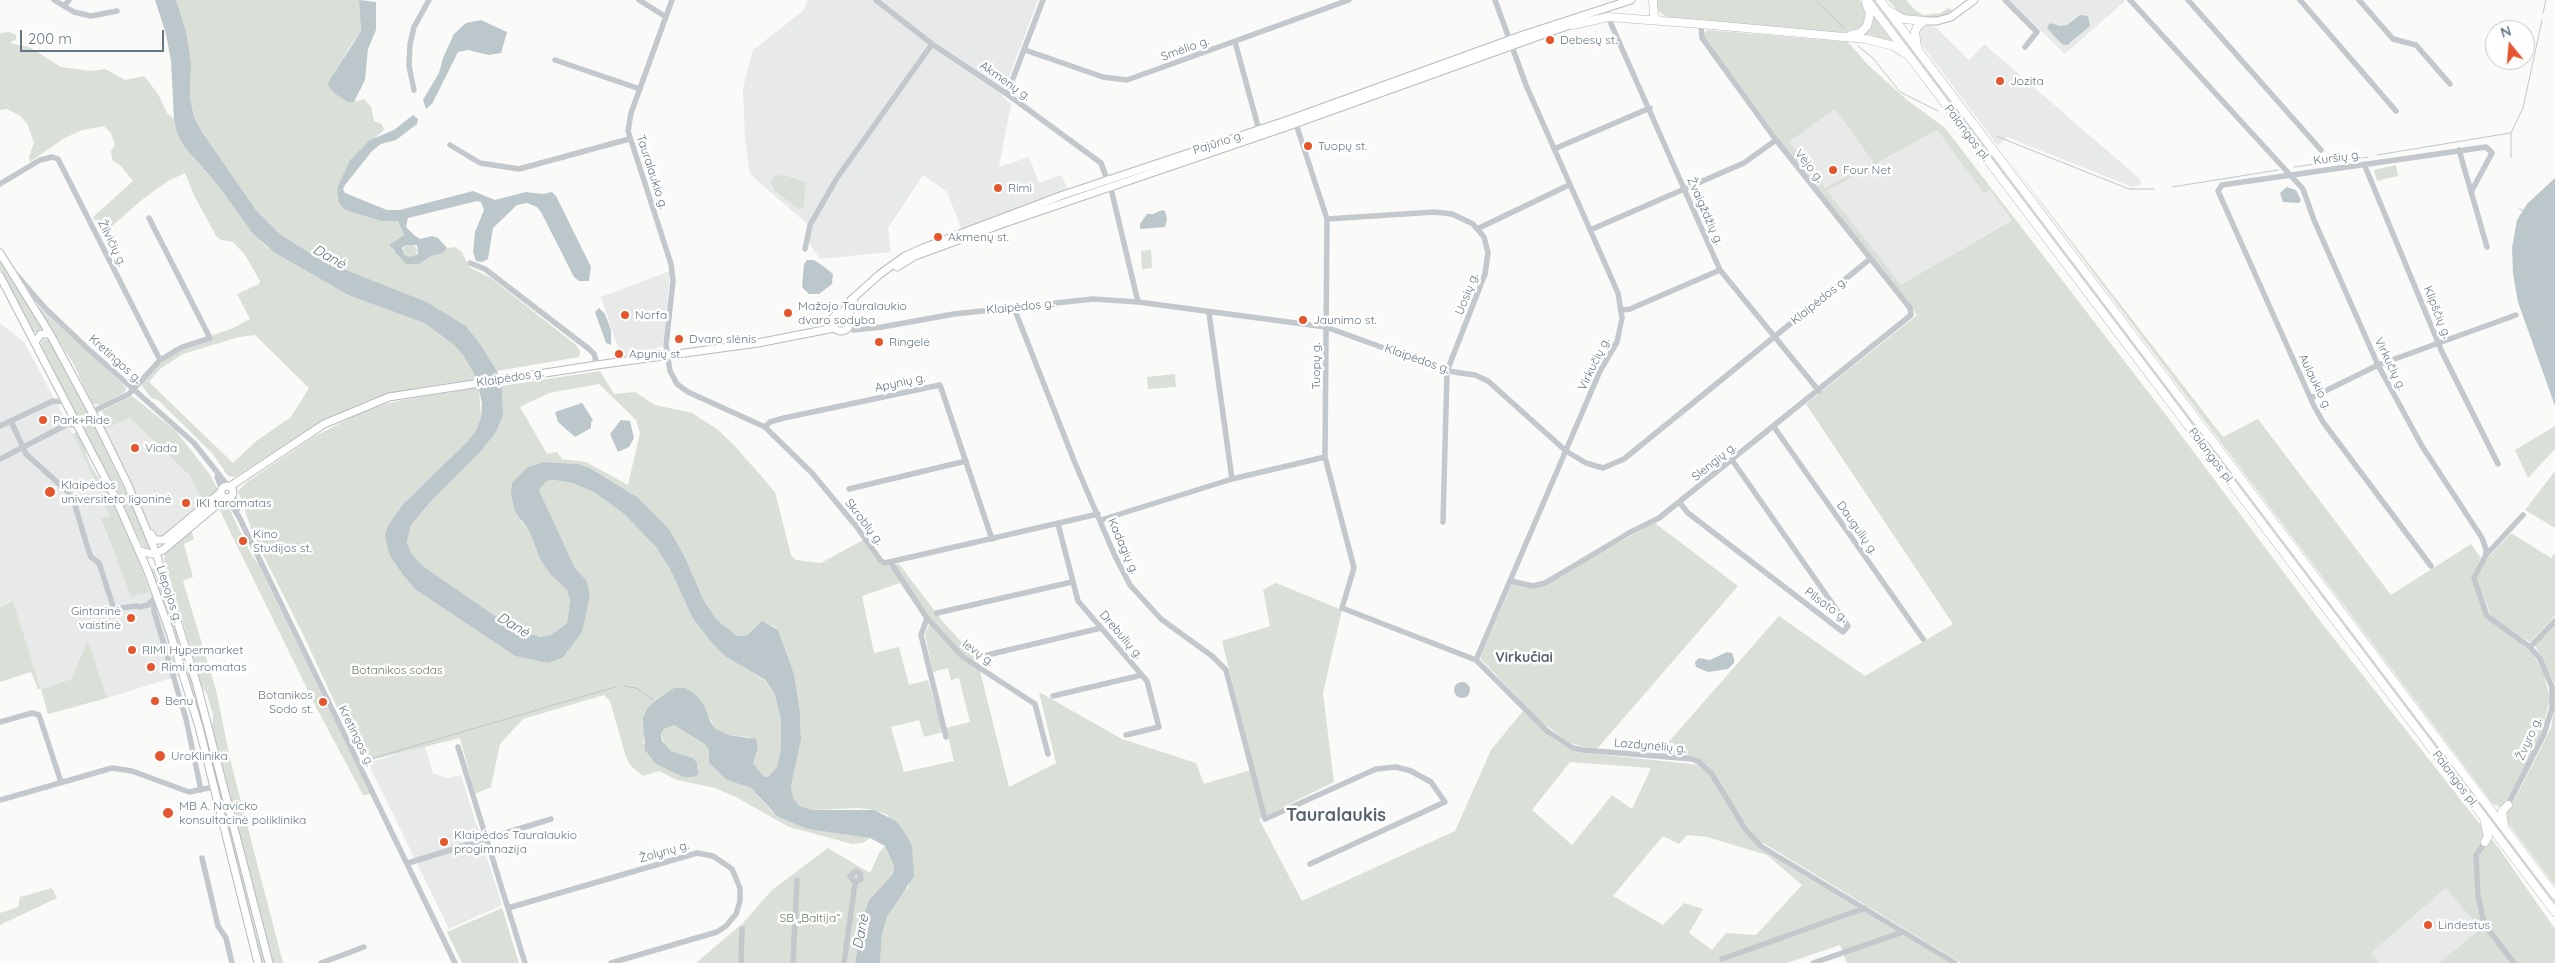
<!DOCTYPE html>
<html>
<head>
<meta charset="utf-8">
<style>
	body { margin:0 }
	#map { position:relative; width:2555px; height:963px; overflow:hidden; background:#fafaf8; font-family:Quicksand,sans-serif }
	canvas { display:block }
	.north { position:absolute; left:2485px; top:20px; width:50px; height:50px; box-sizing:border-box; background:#fff; border:1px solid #c1c8cd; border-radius:50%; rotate:343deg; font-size:14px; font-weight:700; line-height:20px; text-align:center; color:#657683 }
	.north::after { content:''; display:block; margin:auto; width:18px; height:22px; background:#e4572e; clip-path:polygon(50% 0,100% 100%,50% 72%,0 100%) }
	.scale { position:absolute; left:20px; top:30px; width:144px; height:22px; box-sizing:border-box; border:2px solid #657683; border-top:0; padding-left:6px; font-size:15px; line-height:18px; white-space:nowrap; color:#657683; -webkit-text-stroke:4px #fff; paint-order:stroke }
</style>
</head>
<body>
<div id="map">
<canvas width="2555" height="963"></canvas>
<div class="north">N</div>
<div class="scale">200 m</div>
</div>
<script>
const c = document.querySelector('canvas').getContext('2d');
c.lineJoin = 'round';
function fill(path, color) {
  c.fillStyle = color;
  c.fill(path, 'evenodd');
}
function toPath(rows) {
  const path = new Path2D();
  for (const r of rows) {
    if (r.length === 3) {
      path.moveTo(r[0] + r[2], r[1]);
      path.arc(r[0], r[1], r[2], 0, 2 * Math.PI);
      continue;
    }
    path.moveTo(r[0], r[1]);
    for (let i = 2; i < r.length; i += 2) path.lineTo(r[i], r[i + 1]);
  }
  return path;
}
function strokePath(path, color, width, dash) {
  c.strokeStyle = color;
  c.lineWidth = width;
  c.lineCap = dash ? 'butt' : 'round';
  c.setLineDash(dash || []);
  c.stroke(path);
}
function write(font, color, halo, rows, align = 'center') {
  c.font = font + ' Quicksand,sans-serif';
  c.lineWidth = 5;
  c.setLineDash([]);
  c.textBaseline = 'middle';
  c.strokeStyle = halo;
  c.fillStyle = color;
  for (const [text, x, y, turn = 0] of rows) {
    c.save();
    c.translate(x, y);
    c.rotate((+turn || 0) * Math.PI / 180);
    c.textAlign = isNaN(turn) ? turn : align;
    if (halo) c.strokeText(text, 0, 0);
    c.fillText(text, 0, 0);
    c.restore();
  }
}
const built = toPath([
	[808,0,1038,0,1002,96,1011,104,999,167,1029,157,1039,183,1061,175,1069,191,962,230,947,192,923,175,888,228,891,252,820,259,809,243,807,224,750,174,745,139,743,88,753,50,803,11],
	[2008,0,2124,0,2125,1,2065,54],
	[1923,25,1935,27,1969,60,1984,44,2140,179,2141,185,2132,187,2007,137,1998,146,1918,40,1918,29],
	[1835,109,1873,162,1825,189,1789,142],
	[1937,130,1984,193,1990,190,2012,219,1901,286,1827,191],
	[670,271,663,346,654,353,621,357,601,297],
	[0,323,24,342,73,434,110,516,101,520,131,597,150,592,159,608,181,675,107,698,88,640,71,679,41,689,13,601,0,607],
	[130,418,190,476,204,505,165,538,158,540,152,533,105,429],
	[425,746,433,773,447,778,461,775,502,905,449,929,368,763],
	[2446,888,2480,929,2439,963,2379,963,2371,953]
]);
const green = toPath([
	[176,0,359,0,361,31,349,48,337,70,354,102,364,99,371,107,374,121,382,124,384,130,350,160,340,182,337,188,345,210,381,221,398,221,404,235,390,245,392,250,419,264,431,256,443,253,447,248,455,247,462,252,469,267,491,278,576,345,580,351,579,357,497,371,481,345,466,326,427,302,321,260,280,234,256,210,202,132,194,117,190,97,191,62,186,31],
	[1657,0,1860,0,1867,11,1866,23,1855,32,1840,33,1668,18,1658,11],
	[1872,0,1876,0,2182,406,2555,900,2555,906],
	[1888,0,1906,0,1916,11,1924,15,1941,13,1948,8,1955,12,1933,19,1916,17,1900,14],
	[1872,12,1894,42,1862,36],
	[1707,30,1848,42,1869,66,1906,99,1945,128,2169,419,2320,621,2498,847,2555,929,2555,963,2439,963,2480,929,2446,888,2371,953,2379,963,1961,963,1760,841,1749,829,1708,766,1701,761,1658,754,1779,616,1865,676,1953,624,1806,404,1917,315,1784,147,1703,36],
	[1835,109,1873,162,1825,188,1789,142],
	[1937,130,1984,193,1990,190,2012,220,1901,285,1827,191],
	[9,32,16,35,16,39,10,43,29,47,61,67,91,71,105,69,125,80,144,76,158,94,167,113,174,119,177,133,197,162,220,188,253,234,267,247,348,295,424,323,453,344,463,355,477,379,418,388,369,400,320,422,235,477,228,476,212,453,158,400,151,398,138,380,174,348,231,329,250,319,237,294,259,284,260,281,245,255,233,242,221,240,216,236,194,195,185,173,168,181,143,199,103,234,93,217,133,181,121,166,112,160,111,151,115,145,111,133,104,126,82,130,63,139,30,162,29,157,34,143,27,123,19,115,7,109,0,110,0,33],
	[255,335,309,388,291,417,255,442,233,463,149,382,160,369,183,354,239,337],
	[1998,146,2223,437,2258,419,2391,595,2471,544,2481,558,2472,577,2485,615,2532,653,2543,671,2550,698,2541,736,2506,804,2500,807,2493,804],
	[2396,165,2398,176,2377,181,2374,170],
	[775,175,787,176,805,182,804,208,799,209,775,191,771,182],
	[410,251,7],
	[1151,250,1152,268,1142,269,1141,251],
	[0,260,42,327,39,332,33,332,30,327,0,270],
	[33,301,126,387,125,392,101,405,92,404,73,363],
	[45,339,49,340,91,419,81,424,40,347,41,342],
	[600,371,614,394,635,392,655,405,692,413,717,429,734,445,775,492,791,555,796,560,821,563,863,540,881,564,889,566,899,564,944,623,977,659,1009,787,1056,763,1039,692,1122,739,1196,763,1204,784,1254,769,1222,641,1270,626,1263,590,1276,583,1342,610,1323,693,1334,782,1259,819,1302,901,1455,831,1491,750,1523,711,1556,741,1577,752,1700,765,1713,779,1744,830,1760,849,1950,963,1847,963,1840,945,1787,963,880,963,882,934,887,917,900,895,909,886,888,815,874,810,859,808,812,810,800,806,793,798,791,786,801,740,800,711,794,674,778,630,773,626,759,623,747,635,737,636,717,620,704,601,684,555,669,529,637,497,590,468,578,464,543,462,528,467,521,522,529,531,541,561,550,574,567,590,570,600,567,623,551,635,542,637,514,629,423,566,411,553,407,542,411,525,432,500,482,450,496,432,503,415,502,386],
	[599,384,636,420,640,433,628,485,586,462,562,459,557,452,547,454,520,407,549,393],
	[900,583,929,625,925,634,933,672,948,668,951,680,959,678,970,722,946,728,954,761,904,772,891,727,919,720,924,737,943,732,928,680,909,685,899,647,874,653,862,596],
	[1570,762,1651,768,1632,809,1612,795,1572,845,1532,810],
	[1687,835,1707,837,1767,855,1802,885,1756,935,1726,933,1712,950,1689,933,1703,909,1684,903,1663,925,1613,896,1663,836,1679,844],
	[1175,374,1176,387,1148,389,1147,377],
	[479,387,481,418,476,430,468,441,403,504,388,525,385,535,390,556,416,590,515,656,547,663,590,595,587,581,575,568,539,490,545,481,554,480,572,483,594,492,624,514,656,547,670,569,692,617,726,657,765,681,775,695,781,720,781,748,777,767,768,777,763,776,753,763,758,749,750,737,729,735,716,729,707,714,674,688,656,699,648,707,643,743,699,769,693,758,671,751,665,746,661,734,664,729,674,725,706,744,709,750,709,763,727,780,751,788,771,811,807,829,870,838,863,843,852,844,789,827,736,797,715,788,677,780,659,771,643,776,631,766,626,757,610,701,604,695,523,719,500,744,491,787,475,794,460,738,367,761,359,745,355,746,302,632,254,537,238,491,247,482,315,436,356,415,381,405,403,400],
	[132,396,175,430,209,473,218,490,204,505,190,476,130,418,105,429,101,421,105,418,102,411],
	[93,423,127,494,149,546,148,551,145,550,82,428],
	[2555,426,2555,449,2528,478,2515,450],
	[78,431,90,464,112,499,133,543,150,592,131,597,101,519,110,516,73,434],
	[2555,471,2555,528,2525,510],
	[223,505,229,508,251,554,259,565,370,794,363,795,316,707,218,507],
	[1655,523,1738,586,1596,750,1570,743,1539,720,1480,658,1512,584,1533,588],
	[191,529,194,539,184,544,193,577,183,581,216,690,231,763,283,963,272,963,212,732,213,715,207,694,202,687,164,559,165,552],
	[2511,533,2551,558,2555,553,2555,616,2530,642,2496,622,2491,616,2477,579,2485,561],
	[152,568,155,569,176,623,205,729,202,730,151,570],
	[13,601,41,689,71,679,88,640,107,698,48,714,41,689,38,689,31,672,0,682,0,607],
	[2555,623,2555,685,2535,645],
	[2555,703,2555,886,2507,822,2503,812,2515,799,2551,728],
	[206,731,256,932,265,963,260,963,202,732],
	[885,846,894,866,893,874,869,900,863,916,855,963,696,963,743,923,772,890,828,848,870,873,879,853],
	[52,888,57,898,0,925,0,913,18,907,20,897],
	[502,908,519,963,462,963,447,932]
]);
const water = toPath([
	[155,0,176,0,186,31,191,62,190,97,194,117,202,132,256,210,280,234,321,260,427,302,466,326,481,345,497,371,502,386,503,415,496,432,482,450,432,500,411,525,407,542,411,553,423,566,514,629,541,637,551,635,567,623,570,600,567,590,550,574,541,561,529,531,515,511,511,495,512,483,528,467,543,462,578,464,590,468,637,497,669,529,684,555,704,601,717,620,737,636,747,635,762,621,778,630,794,674,800,711,801,740,791,786,793,798,800,806,812,810,874,810,896,821,907,836,912,847,914,876,887,917,882,934,880,963,855,963,863,916,869,900,893,874,894,866,885,846,870,838,807,829,777,816,751,788,727,780,709,763,709,750,705,744,674,725,664,729,661,734,662,741,671,751,693,758,697,763,698,774,693,777,684,777,656,764,645,750,643,719,648,707,657,699,674,688,685,688,696,695,704,705,710,721,716,729,729,735,756,739,758,749,753,763,763,776,768,777,777,767,781,748,781,720,775,695,770,687,765,680,726,657,712,643,692,617,670,569,656,547,624,514,594,492,572,483,554,480,546,481,539,490,575,568,587,581,590,595,582,632,563,657,554,661,547,663,515,656,416,590,404,576,390,556,387,546,385,535,388,525,403,504,468,441,476,430,481,418,482,404,477,379,463,355,453,344,424,323,348,295,274,252,253,234,220,188,184,146,177,133,174,119,171,61,166,34],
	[359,0,376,2,376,30,368,49,365,80,354,102,348,102,337,95,330,88,328,83,361,31],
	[2080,15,2088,16,2090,26,2067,45,2062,44,2047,28,2050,23,2060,26,2067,25],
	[481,20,507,32,501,53,489,55,468,50,458,52,432,104,426,109,423,100,439,73,443,58,454,34,466,23],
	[413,115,418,119,417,124,396,140,381,144,372,151,345,185,343,189,345,193,387,210,400,210,473,191,495,200,526,192,543,194,552,192,556,196,591,267,589,281,579,281,574,277,541,212,537,207,527,203,517,205,493,228,488,259,482,262,476,261,473,252,475,232,484,210,481,202,477,201,408,218,406,227,414,235,420,239,432,236,438,238,447,248,443,253,431,256,419,264,406,264,389,245,404,235,398,221,381,221,345,210,339,203,337,188,350,160,370,140,394,130],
	[406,245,417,245,418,254,411,257,404,255,402,248],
	[2555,178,2555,406,2518,302,2513,274,2512,248,2517,220,2527,204],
	[2287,187,2296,190,2301,200,2299,203,2283,202,2280,193],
	[1162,210,1165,211,1167,219,1165,227,1140,229,1140,224,1147,214,1153,214],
	[807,260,814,260,823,266,833,274,832,284,819,294,809,294,802,287,804,264],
	[599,308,605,314,611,330,611,345,606,343,595,312],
	[582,403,593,420,591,422,591,428,575,437,558,422,555,412],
	[621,420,630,421,634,438,629,447,618,452,610,434],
	[1727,652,1732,653,1734,659,1734,663,1728,669,1708,672,1696,667,1695,662,1699,658,1710,660],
	[1462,690,8]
]);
const stream = toPath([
	[1815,0,1845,29],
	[2543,13,2546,0],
	[1858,46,1873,58,1900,92,1938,111],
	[1996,136,2129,189,2154,189],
	[2377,155,2510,133],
	[2511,157,2511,133,2523,108,2542,20],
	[2294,167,2368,157],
	[2172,187,2278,170],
	[2519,208,2523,211],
	[623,686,636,688,654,701],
	[367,760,615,687]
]);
const minor = toPath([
	[54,0,74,12,91,16,117,11],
	[639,0,666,17],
	[672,0,631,113,628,131,671,264,673,281,666,345,670,371,677,384,688,392,765,427,812,473,856,526,881,561,885,563,1098,514],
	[876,0,932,44,1007,94,1101,163,1112,193,1138,302],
	[2005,0,2037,32,2025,47],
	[2130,0,2303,189,2314,220,2378,365,2422,446,2482,538,2486,549,2486,555],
	[2188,0,2321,150],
	[2300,0,2396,111],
	[2359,0,2393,39,2416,45,2450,84],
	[64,6,69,0],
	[1608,17,1720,270,1819,391],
	[1235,42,1259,130],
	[1025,50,1103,77,1127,80,1349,0],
	[555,60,640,89],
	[414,90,409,66,410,44,414,27,429,0],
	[1007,94,1043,0],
	[1296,124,1327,219,1325,457,1354,568,1342,608,1476,660,1547,731,1573,748,1583,750,1692,759,1699,762,1711,773,1746,830,1762,847,1955,963],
	[450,145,480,163,519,169,629,139],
	[1554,149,1650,108],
	[2459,150,2487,247],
	[2364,164,2442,352,2498,464],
	[0,184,40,160,52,157,58,159,160,360,129,394,92,412],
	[149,218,210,338,182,347,160,360],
	[1327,219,1434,212,1452,214,1473,224,1484,237,1488,253,1485,274,1447,371,1443,522],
	[1479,228,1569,185],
	[1590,230,1744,163,1776,140],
	[805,249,810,225,837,178,932,44],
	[470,263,485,269,589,349,594,354,597,365],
	[14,272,45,308,86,347,194,443,228,486],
	[1014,308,1075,463,1115,556,1130,585,1161,619,1212,656,1226,670,1265,819,1376,769,1396,767,1411,771,1431,782,1445,802,1310,864],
	[1622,310,1630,309,1720,270],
	[1209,313,1232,479],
	[850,322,863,328],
	[847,328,854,330,882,327,954,314,1093,299,1138,302,1326,327,1447,371,1475,375,1488,381,1566,451,1586,463,1603,468,1624,459,1870,259],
	[2311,398,2378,365,2516,315],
	[11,421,26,454,68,492,74,502,88,549,91,557,99,563,114,609,136,606,139,607,148,605,154,599],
	[0,426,53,401,66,402],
	[765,427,770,422,784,418,940,385,992,539],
	[1774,427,1923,639],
	[0,459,68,424,78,426],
	[217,477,222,489],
	[849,489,966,461],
	[233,494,237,510],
	[227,498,239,517,455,963],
	[1680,503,1688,513,1843,632,1848,626,1732,460],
	[1101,520,1232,479,1325,457],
	[1058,524,1078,601,1147,681,1159,727,1126,735],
	[891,563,927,618,963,657,1035,704,1048,754],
	[2431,566,2323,422,2314,406,2218,191,2222,185,2486,147,2492,153,2471,192],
	[1510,581,1533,586,1545,583,1629,533,1659,518,1911,315,1910,308,1776,140,1702,38,1701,24],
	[154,598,154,611,186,719,201,790],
	[937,613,1072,582],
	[927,618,921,635,946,737],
	[2530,647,2555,621],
	[983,656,1101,628],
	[1476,660,1600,371,1617,342,1622,318,1618,293,1526,85,1495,0],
	[1053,696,1142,675],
	[0,722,32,713,39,715,61,782],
	[458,747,525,963],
	[0,800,112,768,132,771,189,792,214,787],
	[2508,805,2544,734,2552,708,2552,687,2540,659,2530,647,2487,616,2474,578,2486,555,2523,515],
	[2485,842,2476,855,2478,896,2483,919,2484,924,2514,963],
	[202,858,218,926,226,938,232,963],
	[408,863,551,819],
	[508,908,697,853,713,856,732,869,740,888,740,901,736,914,726,926,717,932,611,963],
	[1722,959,1865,908],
	[321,963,364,947],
	[741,963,742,929],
	[793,963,797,880],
	[844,963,855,883,850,876,856,871,860,873,861,879,855,883],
	[1813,963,1903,932]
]);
const major = toPath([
	[1924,21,1937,21,1951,17,1974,0],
	[0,253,50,334,92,412,127,483,156,553,197,685,269,963],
	[897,267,915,256,1002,224,1286,127,1578,22],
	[0,276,117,501,147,569,169,629,199,727,258,963],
	[842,313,851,300,880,274,905,256,923,248,1063,195,1288,120,1523,35,1631,0],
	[841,322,9],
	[848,317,854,302],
	[35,342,41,334,50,334],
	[227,492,6],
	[229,487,324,424,389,397,597,365,758,343,834,328],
	[151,534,155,540,164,540,221,492],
	[140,551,152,554,163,550,225,498]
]);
const highway = toPath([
	[1653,0,1654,16,1658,20],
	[1867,0,2555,912],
	[1880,0,2555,895],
	[1891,12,1904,19,1924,21],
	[1573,25,1608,17,1701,24,1866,39,1894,46,1904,53],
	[1851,35,1860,33,1867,26,1870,14,1866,3],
	[1917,47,1915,32,1917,27,1924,21],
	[2504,825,2502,811,2508,805],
	[2485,842,2488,837,2485,823]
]);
const markers = [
	[1550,40,5,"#e4572e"],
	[2000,81,5,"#e4572e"],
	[1308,146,5,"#e4572e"],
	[1833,170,5,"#e4572e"],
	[998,188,5,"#e4572e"],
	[938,237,5,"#e4572e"],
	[788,313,5,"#e4572e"],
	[625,315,5,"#e4572e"],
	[1303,320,5,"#e4572e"],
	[679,339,5,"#e4572e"],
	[879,342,5,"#e4572e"],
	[619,354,5,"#e4572e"],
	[43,420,5,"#e4572e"],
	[135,448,5,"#e4572e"],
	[50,492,6,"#e4572e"],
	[186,503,5,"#e4572e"],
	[243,541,5,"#e4572e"],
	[131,618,5,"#e4572e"],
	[132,650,5,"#e4572e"],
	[151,667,5,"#e4572e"],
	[155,701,5,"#e4572e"],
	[323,702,5,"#e4572e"],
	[160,756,6,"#e4572e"],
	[168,813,6,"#e4572e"],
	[444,842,5,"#e4572e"],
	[2428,925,5,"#e4572e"]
];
const poiNames = [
	["Debesų st.",1560,40],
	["Jozita",2010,81],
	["Tuopų st.",1318,146],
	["Four Net",1843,170],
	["Rimi",1008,188],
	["Akmenų st.",948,237],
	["Mažojo Tauralaukio",798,306],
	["dvaro sodyba",798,320],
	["Norfa",635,315],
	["Jaunimo st.",1313,320],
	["Dvaro slėnis",689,339],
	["Ringelė",889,342],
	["Apynių st.",629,354],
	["Park+Ride",53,420],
	["Viada",145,448],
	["Klaipėdos",61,485],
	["universiteto ligoninė",61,499],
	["IKI taromatas",196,503],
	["Kino",253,534],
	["Studijos st.",253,548],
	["Gintarinė",121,611,"right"],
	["vaistinė",121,625,"right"],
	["RIMI Hypermarket",142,650],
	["Rimi taromatas",161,667],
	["Botanikos",313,695,"right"],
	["Sodo st.",313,709,"right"],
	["Benu",165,701],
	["UroKlinika",171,756],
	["MB A. Navicko",179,806],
	["konsultacinė poliklinika",179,820],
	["Klaipėdos Tauralaukio",454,835],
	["progimnazija",454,849],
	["Lindestus",2438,925]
];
const streetNames = [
	["Smėlio g.",1185,49,-20],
	["Akmenų g.",1005,81,35],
	["Palangos pl.",1967,133,53],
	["Pajūrio g.",1218,143,-18],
	["Kuršių g.",2337,158,-8],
	["Vėjo g.",1809,166,51],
	["Tauralaukio g.",652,172,72],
	["Žvaigždžių g.",1705,211,66],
	["Žilvičių g.",112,243,64],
	["Uosių g.",1467,294,-69],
	["Klaipėdos g.",1819,301,-39],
	["Klaipėdos g.",1020,307,-6],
	["Klipščių g.",2437,312,68],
	["Kretingos g.",115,359,42],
	["Klaipėdos g.",1417,359,19],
	["Virkučių g.",1594,364,-64],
	["Virkučių g.",2390,364,64],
	["Tuopų g.",1316,366,-90],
	["Klaipėdos g.",510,378,-9],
	["Aulaukio g.",2315,382,64],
	["Apynių g.",900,383,-12],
	["Palangos pl.",2211,456,53],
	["Slengių g.",1714,462,-39],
	["Skroblų g.",864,522,52],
	["Daugulių g.",1857,528,55],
	["Kadagių g.",1123,546,66],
	["Liepojos g.",169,594,72],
	["Pilsoto g.",1826,605,36],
	["Drebulių g.",1121,635,49],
	["Ievų g.",978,653,36],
	["Kretingos g.",356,736,64],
	["Žvyro g.",2529,739,-66],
	["Lazdynėlių g.",1650,746,5],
	["Palangos pl.",2455,779,53],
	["Žolynų g.",664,852,-16]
];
const parkNames = [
	["Botanikos sodas",397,670],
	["SB „Baltija“",810,918]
];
const waterNames = [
	["Danė",329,257,29],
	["Danė",513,625,31],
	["Danė",861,932,-79]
];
const neighbourhoodNames = [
	["Virkučiai",1524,658]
];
const districtNames = [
	["Tauralaukis",1336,816]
];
fill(built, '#e8e9e9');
fill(green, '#dadfd7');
fill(water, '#bbc7cb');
strokePath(stream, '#bbc7cb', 1);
strokePath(major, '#b5babe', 9);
strokePath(highway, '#b4b9bd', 9);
strokePath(minor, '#c3c8cc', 5.5);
strokePath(major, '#fff', 7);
strokePath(highway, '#fff', 8);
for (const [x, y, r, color] of markers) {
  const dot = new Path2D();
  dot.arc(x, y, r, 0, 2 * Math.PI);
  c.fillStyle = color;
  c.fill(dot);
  strokePath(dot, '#fff', 2);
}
write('12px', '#657683', '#fff', poiNames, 'left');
write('12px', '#657683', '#fff', streetNames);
write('12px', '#687a64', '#fff', parkNames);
write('italic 14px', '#60757c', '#fff', waterNames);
write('bold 14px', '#57646e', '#fff', neighbourhoodNames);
write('bold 18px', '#57646e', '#fff', districtNames);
</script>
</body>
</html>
